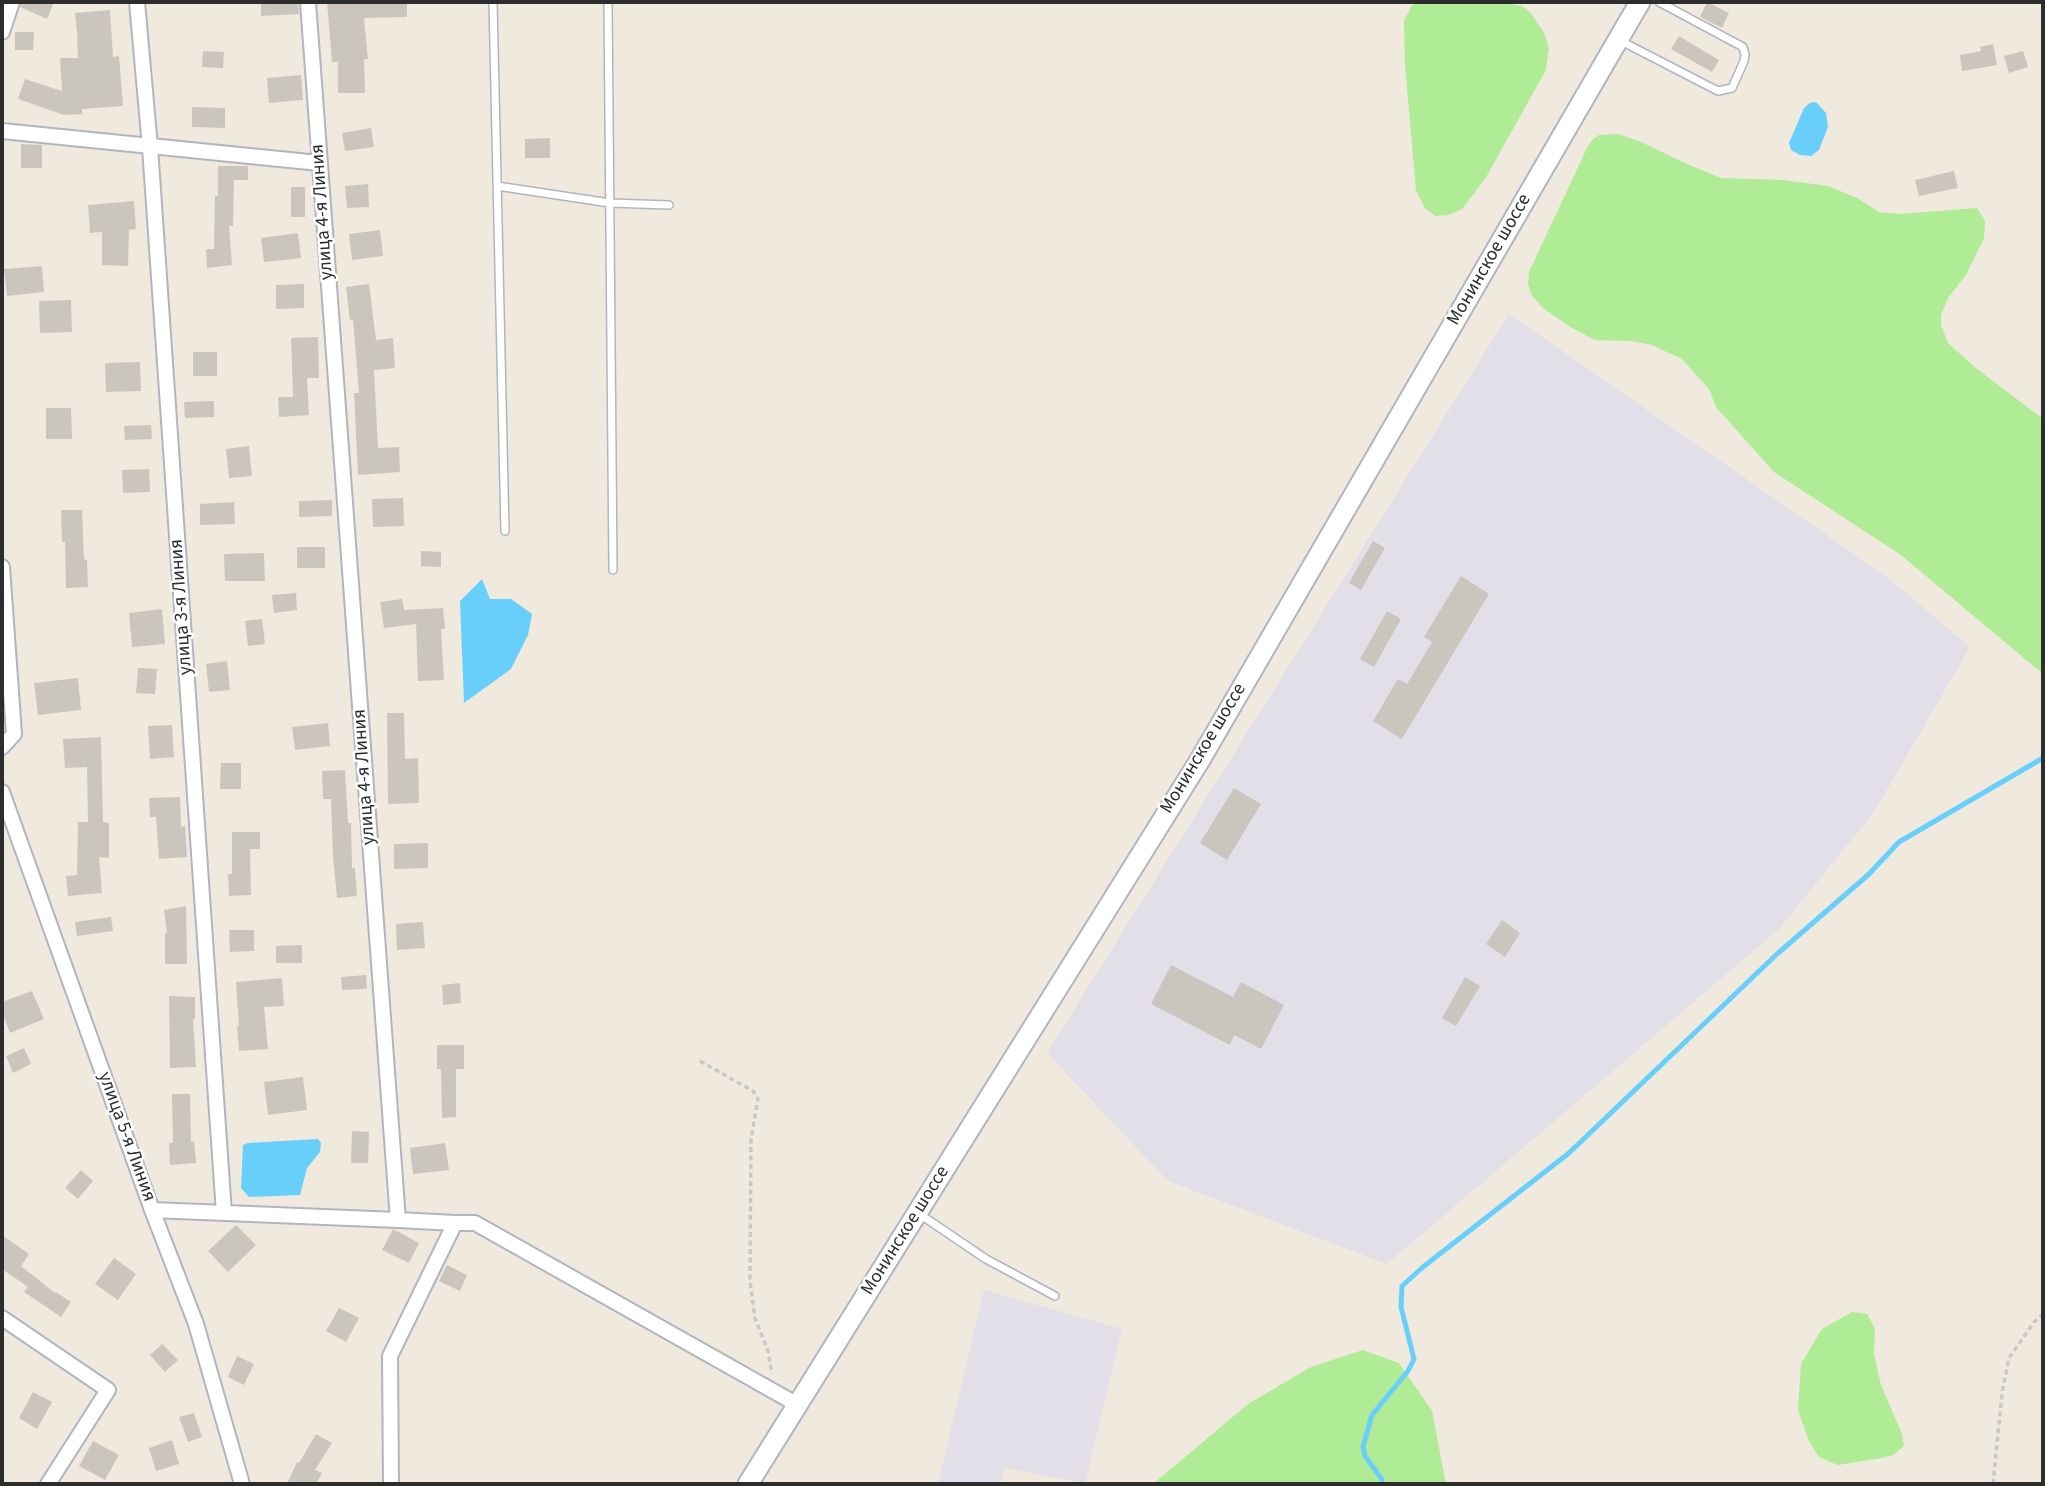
<!DOCTYPE html>
<html>
<head>
<meta charset="utf-8">
<style>
	body { margin:0 }
	#map { position:relative; width:2045px; height:1486px; overflow:hidden; background:#f0e9de; font-family:"Source Sans 3",sans-serif }
	canvas { display:block }
	.frame { position:absolute; inset:0; border:4px solid #2d2d2d; pointer-events:none }
</style>
</head>
<body>
<div id="map">
<canvas width="2045" height="1486"></canvas>
<div class="frame"></div>
</div>
<script>
const c = document.querySelector('canvas').getContext('2d');
c.lineJoin = 'round';
function fill(path, color) {
  c.fillStyle = color;
  c.fill(path, 'evenodd');
}
function toPath(rows) {
  const path = new Path2D();
  for (const r of rows) {
    path.moveTo(r[0], r[1]);
    for (let i = 2; i < r.length; i += 2) path.lineTo(r[i], r[i + 1]);
  }
  return path;
}
function strokePath(path, color, width, dash) {
  c.strokeStyle = color;
  c.lineWidth = width;
  c.lineCap = dash ? 'butt' : 'round';
  c.setLineDash(dash || []);
  c.stroke(path);
}
function write(font, color, halo, rows, align = 'center') {
  c.font = font + ' "Source Sans 3",sans-serif';
  c.lineWidth = 5;
  c.setLineDash([]);
  c.textBaseline = 'middle';
  c.strokeStyle = halo;
  c.fillStyle = color;
  for (const [text, x, y, turn = 0] of rows) {
    c.save();
    c.translate(x, y);
    c.rotate((+turn || 0) * Math.PI / 180);
    c.textAlign = isNaN(turn) ? turn : align;
    if (halo) c.strokeText(text, 0, 0);
    c.fillText(text, 0, 0);
    c.restore();
  }
}
const industrial = toPath([
	[1509,314,1887,577,1970,647,1874,812,1779,929,1387,1264,1168,1181,1047,1053],
	[984,1290,1122,1329,1085,1483,1004,1468,1000,1484,938,1484]
]);
const green = toPath([
	[1418,2,1499,2,1522,6,1530,12,1544,33,1549,48,1546,70,1485,179,1462,209,1448,215,1435,216,1425,208,1416,190,1405,65,1404,21,1412,5],
	[1618,134,1641,142,1689,165,1721,178,1783,180,1828,186,1857,198,1879,212,1901,214,1977,208,1985,221,1984,238,1966,275,1948,298,1941,315,1941,325,1948,343,1976,368,2043,419,2043,674,1901,555,1774,472,1716,407,1709,389,1682,359,1652,345,1631,341,1595,340,1572,328,1544,309,1532,296,1528,284,1529,272,1587,148,1592,140,1599,135],
	[1852,1312,1867,1314,1875,1329,1874,1354,1881,1385,1902,1434,1904,1446,1893,1455,1882,1458,1838,1465,1819,1457,1809,1441,1798,1410,1801,1364,1822,1329],
	[1363,1350,1399,1363,1432,1411,1446,1484,1153,1484,1248,1404,1311,1367]
]);
const water = toPath([
	[1816,102,1826,113,1828,127,1819,150,1811,156,1800,155,1791,150,1789,143,1804,108,1810,103],
	[482,579,490,599,511,599,532,614,528,635,511,669,464,703,460,601],
	[318,1139,321,1143,320,1152,307,1168,300,1195,249,1197,241,1188,243,1145,248,1143]
]);
const stream = toPath([
	[1383,1484,1381,1478,1365,1456,1363,1447,1372,1415,1408,1371,1414,1359,1401,1307,1402,1286,1423,1267,1569,1153,1777,954,1868,875,1899,842,2043,758]
]);
const building = toPath([
	[21,2,54,2,47,19,20,7],
	[261,2,298,2,299,14,261,16],
	[327,2,407,2,407,17,364,18,368,59,364,59,365,93,338,93,338,62,332,62],
	[1707,2,1729,13,1722,28,1700,17],
	[110,10,113,57,119,56,123,106,82,109,82,114,64,115,18,99,25,79,62,91,60,58,78,58,77,33,79,33,77,32,75,13],
	[15,32,34,32,33,50,15,50],
	[1679,36,1719,60,1712,72,1671,49],
	[1993,44,1997,65,1962,71,1960,55,1981,51,1980,47],
	[203,51,224,52,223,68,202,67],
	[2023,51,2028,67,2009,73,2004,56],
	[301,75,303,100,269,103,267,78],
	[192,107,225,108,225,128,192,127],
	[371,128,374,147,345,151,342,133],
	[550,138,550,158,525,158,525,139],
	[21,144,42,145,42,168,21,168],
	[218,166,248,166,248,180,234,180,233,226,229,226,232,265,207,268,206,249,214,249,215,196,218,196],
	[1954,171,1958,188,1919,196,1915,180],
	[368,184,369,207,347,208,345,186],
	[291,187,305,187,305,217,291,217],
	[134,201,136,229,129,230,128,266,102,265,102,232,90,233,88,205],
	[380,230,383,256,352,260,349,234],
	[298,233,301,258,264,262,261,238],
	[42,266,44,292,7,296,4,269],
	[304,284,304,308,276,309,276,285],
	[369,284,376,340,393,338,395,368,374,370,378,448,399,447,400,472,358,475,354,393,359,393,353,320,350,320,346,287],
	[71,300,72,332,40,333,39,301],
	[318,337,319,378,307,378,309,415,279,417,278,397,293,397,291,338],
	[193,352,217,352,217,376,193,376],
	[140,362,141,391,106,392,105,363],
	[214,401,214,417,185,418,184,402],
	[46,408,71,408,72,439,46,439],
	[151,425,152,439,125,440,124,426],
	[249,446,252,476,229,478,226,449],
	[149,469,150,492,123,493,122,470],
	[403,498,404,526,373,527,372,499],
	[332,500,332,516,299,517,299,501],
	[234,502,235,524,200,525,200,504],
	[61,510,82,510,84,559,87,560,88,587,66,588,65,542,62,542],
	[1373,541,1385,548,1361,590,1349,583],
	[297,547,325,547,325,568,297,568],
	[421,551,441,552,441,567,421,566],
	[264,553,265,581,225,581,224,554],
	[1461,576,1489,594,1402,739,1373,721,1398,679,1407,684,1432,642,1424,637],
	[296,593,297,610,274,613,272,595],
	[402,599,404,610,443,608,445,629,441,629,444,680,418,681,416,624,384,628,380,602],
	[162,609,165,644,132,647,129,613],
	[1387,611,1401,619,1374,667,1360,659],
	[262,619,265,644,248,646,245,621],
	[227,661,230,690,209,692,206,664],
	[138,668,157,669,155,694,136,693],
	[78,678,81,710,38,715,34,683],
	[387,713,404,713,405,759,418,758,419,803,388,804],
	[328,723,330,746,295,750,292,727],
	[172,725,174,757,150,759,148,726],
	[101,737,103,822,109,823,109,858,99,857,102,893,68,896,66,876,77,875,78,822,88,822,87,767,65,768,63,739],
	[221,763,241,763,241,789,220,789],
	[345,770,348,823,351,823,352,868,355,868,357,896,337,898,333,856,331,799,323,799,322,771],
	[1234,788,1261,804,1227,860,1200,843],
	[180,797,181,827,185,826,187,857,159,859,156,817,150,817,149,798],
	[232,832,260,832,260,849,250,849,251,895,229,896,228,874,232,874],
	[428,843,428,868,394,869,394,844],
	[186,906,187,964,165,964,165,933,167,933,164,910],
	[111,917,113,931,77,936,75,922],
	[1502,920,1520,933,1505,957,1486,944],
	[423,922,425,948,397,950,396,924],
	[229,930,254,930,254,951,230,952],
	[302,945,302,963,276,963,276,946],
	[1171,965,1233,997,1241,982,1284,1005,1261,1049,1234,1035,1230,1045,1151,1004],
	[366,975,367,989,342,990,341,977],
	[1465,977,1480,986,1456,1026,1442,1018],
	[282,978,284,1006,264,1007,268,1049,239,1051,237,1026,239,1026,236,982],
	[460,983,461,1003,443,1005,442,985],
	[32,991,44,1019,10,1033,2,1012,2,1002],
	[169,996,195,997,195,1019,193,1019,196,1067,170,1068],
	[437,1045,464,1045,464,1069,456,1069,456,1117,442,1118,441,1069,437,1069],
	[24,1048,31,1064,13,1073,6,1056],
	[303,1077,307,1110,268,1115,264,1082],
	[172,1094,190,1094,191,1142,194,1141,196,1163,170,1165,169,1143,173,1143],
	[352,1131,369,1132,368,1163,351,1163],
	[445,1143,449,1170,413,1174,410,1148],
	[81,1170,93,1181,78,1199,65,1188],
	[236,1225,256,1245,228,1272,208,1251],
	[393,1229,419,1243,409,1263,382,1250],
	[2,1235,29,1254,21,1266,55,1293,56,1292,71,1302,61,1317,24,1292,28,1287,2,1269],
	[114,1258,136,1274,118,1300,95,1284],
	[447,1265,467,1275,460,1291,439,1281],
	[339,1308,359,1318,346,1342,326,1331],
	[162,1344,178,1360,165,1372,150,1355],
	[237,1356,254,1364,244,1385,228,1377],
	[33,1392,52,1402,37,1429,19,1418],
	[194,1413,202,1437,188,1442,179,1417],
	[316,1434,332,1443,315,1470,322,1473,316,1484,287,1484,297,1462,299,1463],
	[172,1440,179,1464,156,1471,149,1448],
	[93,1441,119,1455,105,1480,79,1466]
]);
const path = toPath([
	[700,1061,753,1091,758,1099,751,1139,750,1282,755,1318,768,1351,772,1374],
	[1993,1484,2002,1393,2009,1358,2034,1322,2043,1314]
]);
const lane = toPath([
	[493,2,505,531],
	[608,2,613,570],
	[1619,40,1718,91,1732,88,1744,61,1745,55,1743,47,1659,2],
	[497,186,610,203,669,205],
	[918,1213,986,1259,1055,1296]
]);
const street = toPath([
	[137,2,150,147,224,1213],
	[308,2,398,1220,455,1223,390,1356,391,1484],
	[2,32,12,2],
	[2,131,319,163],
	[2,567,14,734,2,747],
	[2,792,152,1210,196,1324,242,1484],
	[152,1210,398,1220],
	[455,1223,475,1223,798,1405],
	[2,1318,108,1390,48,1484]
]);
const secondary = toPath([
	[748,1484,1200,760,1640,2]
]);
const streetNames = [
	["улица 4-я Линия",323,212,-94],
	["Монинское шоссе",1490,260,-60],
	["улица 3-я Линия",182,607,-94],
	["Монинское шоссе",1204,749,-59],
	["улица 4-я Линия",365,777,-94],
	["улица 5-я Линия",126,1137,70],
	["Монинское шоссе",906,1231,-58]
];
fill(industrial, '#e2dfe8');
fill(green, '#b0eb96');
fill(water, '#68cffb');
strokePath(stream, '#68cffb', 5);
fill(building, '#cbc6bd');
strokePath(lane, '#b2b4c2', 10);
strokePath(street, '#b2b4c2', 18);
strokePath(secondary, '#b2b4c2', 23);
strokePath(path, '#c8c8c8', 3.5, [5, 3.5]);
strokePath(lane, '#fff', 7);
strokePath(street, '#fff', 14);
strokePath(secondary, '#fff', 19);
write('19px', '#2d2d2d', '#fff', streetNames);
</script>
</body>
</html>
